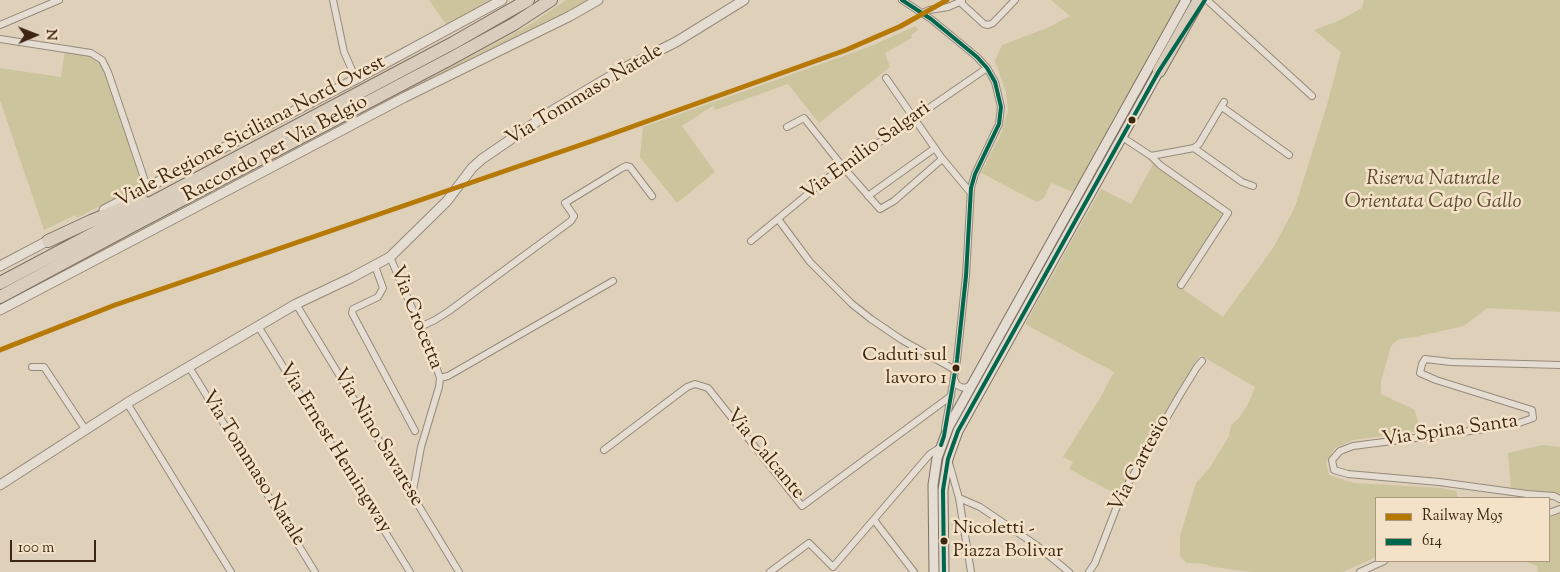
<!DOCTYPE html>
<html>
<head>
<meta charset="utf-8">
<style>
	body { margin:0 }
	#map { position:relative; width:1560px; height:572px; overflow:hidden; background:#dfd0ba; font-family:"Sorts Mill Goudy",serif }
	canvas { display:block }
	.legend { position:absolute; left:1375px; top:497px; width:175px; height:65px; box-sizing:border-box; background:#f4e2c8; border:1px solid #aa977f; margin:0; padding:6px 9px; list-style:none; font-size:15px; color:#3c2611 }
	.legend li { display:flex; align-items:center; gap:10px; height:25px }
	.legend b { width:25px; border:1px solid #aa977f }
	.north { position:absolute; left:10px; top:10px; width:50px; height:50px; -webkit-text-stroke:4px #f4e2c8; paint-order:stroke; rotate:89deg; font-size:14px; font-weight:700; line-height:20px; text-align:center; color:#3c2611 }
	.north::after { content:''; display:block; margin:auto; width:18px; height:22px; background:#3c2611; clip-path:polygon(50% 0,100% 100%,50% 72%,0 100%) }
	.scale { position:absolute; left:10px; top:540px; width:86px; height:22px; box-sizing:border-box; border:2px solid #3c2611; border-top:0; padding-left:6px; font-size:15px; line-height:18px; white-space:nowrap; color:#3c2611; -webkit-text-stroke:4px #f4e2c8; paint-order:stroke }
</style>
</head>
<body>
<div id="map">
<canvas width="1560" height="572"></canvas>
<ul class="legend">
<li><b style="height:6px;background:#b67906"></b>Railway M95</li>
<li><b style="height:6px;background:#00664c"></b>614</li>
</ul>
<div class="north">N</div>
<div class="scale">100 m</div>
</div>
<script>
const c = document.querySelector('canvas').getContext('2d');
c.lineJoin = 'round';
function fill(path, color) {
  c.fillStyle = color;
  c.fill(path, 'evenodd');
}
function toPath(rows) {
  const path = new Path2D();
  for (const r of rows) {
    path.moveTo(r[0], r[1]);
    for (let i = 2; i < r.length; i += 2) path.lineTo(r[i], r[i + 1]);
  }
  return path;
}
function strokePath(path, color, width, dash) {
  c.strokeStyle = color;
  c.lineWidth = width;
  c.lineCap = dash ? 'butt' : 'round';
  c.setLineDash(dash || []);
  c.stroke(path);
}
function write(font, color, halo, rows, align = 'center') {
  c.font = font + ' "Sorts Mill Goudy",serif';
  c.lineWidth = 5;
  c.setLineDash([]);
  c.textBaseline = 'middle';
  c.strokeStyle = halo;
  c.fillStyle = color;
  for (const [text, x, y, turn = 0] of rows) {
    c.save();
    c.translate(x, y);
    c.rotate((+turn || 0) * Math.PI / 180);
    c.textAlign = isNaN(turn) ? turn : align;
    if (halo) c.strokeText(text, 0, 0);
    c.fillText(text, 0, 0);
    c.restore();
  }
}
const green = toPath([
	[429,0,491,0,446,24],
	[566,0,590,0,475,56,377,108,375,106,504,39,534,22],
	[1051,0,1180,0,1073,192,1051,183,1044,198,1037,202,981,173,1001,134,1008,110,1006,92,995,61,1002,45,1047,28,1070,16],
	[1190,0,1195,0,1032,290,1030,290],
	[1364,0,1560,0,1560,312,1487,308,1464,326,1415,337,1399,339,1391,346,1381,381,1381,394,1415,410,1420,431,1353,440,1335,448,1326,462,1329,475,1354,483,1442,488,1456,491,1458,498,1376,498,1376,557,1343,572,1252,572,1213,567,1205,564,1187,563,1180,556,1180,536,1196,483,1209,469,1229,436,1231,425,1239,418,1249,402,1255,387,1200,355,1118,495,1069,469,1073,462,1063,457,1099,400,1114,372,1025,324,1101,189,1131,204,1153,164,1225,214,1177,285,1223,317,1273,248,1295,207,1327,105,1341,52,1314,30,1338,21,1362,8],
	[916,26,918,30,911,35,912,38,885,53,890,67,819,123,788,84,715,110,714,106,711,107,682,126,715,172,677,203,640,157,643,127,866,48],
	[65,51,90,56,100,62,105,71,142,184,77,218,75,215,44,230,0,100,0,68,61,77],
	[1020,308,1021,311,958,423,944,459,939,489,941,572,938,572,936,489,941,459,949,434],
	[1542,445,1560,447,1560,494,1511,488,1508,453],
	[1560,513,1560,572,1538,572,1537,566,1524,561,1549,561,1549,518]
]);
const minor = toPath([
	[333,0,344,52,356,79],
	[902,0,931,19,977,57,987,68,995,82,1001,107,999,124,975,174,971,188,966,276,957,360,945,429],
	[1207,0,1312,96],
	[960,2,984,24,988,25,993,23,1015,0],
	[923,13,929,10,948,7,962,1],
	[0,25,59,0],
	[0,39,91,53,102,60,108,72,147,187],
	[886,78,941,157,970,192],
	[1222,107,1289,155],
	[787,127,804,118,843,167,880,209,894,201,942,159],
	[1122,137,1151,156,1160,165,1228,213,1181,285],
	[1194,148,1242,182,1253,186],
	[1151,156,1194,148,1199,144,1224,102],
	[868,196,935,148],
	[778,219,810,262,852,304,871,319,902,340,955,370],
	[751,241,826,179,987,68],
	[390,257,431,352,440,378,439,387,421,447,412,496],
	[375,266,383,288,378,297,353,309,352,313,415,431],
	[296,304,459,572],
	[258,326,410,572],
	[420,327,435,320,449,311,571,221,574,216,565,203,622,168,626,166,630,167,652,196],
	[1560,365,1451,362,1425,359,1422,364,1420,373,1436,380,1532,410,1533,418,1519,423,1478,430,1353,446,1340,451,1332,460,1334,470,1348,474,1439,482,1527,494,1554,496,1560,499],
	[32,367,44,367,85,429],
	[189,367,315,572],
	[440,378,448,376,613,281],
	[954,379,957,385,961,387,965,388,971,385],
	[127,403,231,572],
	[604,450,687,387,695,384,708,388,802,506,951,396],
	[949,463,959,498,971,572],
	[959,498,980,507,1036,545,1069,572],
	[1549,513,1560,509],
	[874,520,914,572],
	[770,572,809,543,833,567,930,454,941,447],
	[1089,572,1095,563,1121,496,1181,393,1197,367,1202,361],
	[1360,572,1384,561]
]);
const tertiary = toPath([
	[104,210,356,79,502,0],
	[0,266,53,238],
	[0,310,405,97,570,16,598,0],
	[0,485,127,403,296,304,351,278,390,257,447,201,472,168,482,159,555,109,628,66,676,42,744,0]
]);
const secondary = toPath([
	[934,572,933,485,937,458,949,426,1186,0],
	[944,572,943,490,948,459,958,431,1161,67]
]);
const motorway = toPath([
	[1159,71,1199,0],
	[48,241,91,221,142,200],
	[0,283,453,43,528,0],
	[0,297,132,226,450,59,514,24,551,0]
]);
const bus1 = toPath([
	[902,0,931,19,977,57,987,68,995,82,1001,107,999,124,975,174,971,188,966,276,957,360,944,436,941,445],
	[944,572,943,490,948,459,958,431,1159,71,1205,0]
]);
const rail1 = toPath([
	[0,350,115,305,592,141,846,50,901,26,947,0]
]);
const markers = [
	[1132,120,4.5,"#3c2611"],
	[956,368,4.5,"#3c2611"],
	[944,541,4.5,"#3c2611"]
];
const busNames = [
	["Caduti sul",947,357],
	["lavoro 1",947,380],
	["Nicoletti -",953,530,"left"],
	["Piazza Bolivar",953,553,"left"]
];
const streetNames = [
	["Via Tommaso Natale",585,96,-31],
	["Viale Regione Siciliana Nord Ovest",251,133,-28],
	["Raccordo per Via Belgio",276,150,-28],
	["Via Emilio Salgari",867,152,-36],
	["Via Crocetta",415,318,68],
	["Via Spina Santa",1450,432,-8],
	["Via Nino Savarese",377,438,59],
	["Via Ernest Hemingway",334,449,58],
	["Via Calcante",764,455,50],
	["Via Cartesio",1141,464,-62],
	["Via Tommaso Natale",252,469,58]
];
const parkNames = [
	["Riserva Naturale",1433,181],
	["Orientata Capo Gallo",1433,204]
];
fill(green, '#ccc49d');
strokePath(minor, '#958a7b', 8);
strokePath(tertiary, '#958a7b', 11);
strokePath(secondary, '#7e7265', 11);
strokePath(motorway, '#7e7265', 14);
strokePath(minor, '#e5ddd2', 6);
strokePath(tertiary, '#e5ddd2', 9);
strokePath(secondary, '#e5ddd2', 9);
strokePath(motorway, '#d9cdbd', 12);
strokePath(bus1, '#00664c', 4);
strokePath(rail1, '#b67906', 5);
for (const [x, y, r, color] of markers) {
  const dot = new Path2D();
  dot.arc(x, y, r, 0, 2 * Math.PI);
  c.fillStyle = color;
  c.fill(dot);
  strokePath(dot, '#f4e2c8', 2);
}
write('19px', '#3c2611', '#f4e2c8', busNames, 'right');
write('20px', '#3c2611', '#f4e2c8', streetNames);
write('italic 20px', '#5c4b2e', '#f4e2c8', parkNames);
</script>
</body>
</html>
